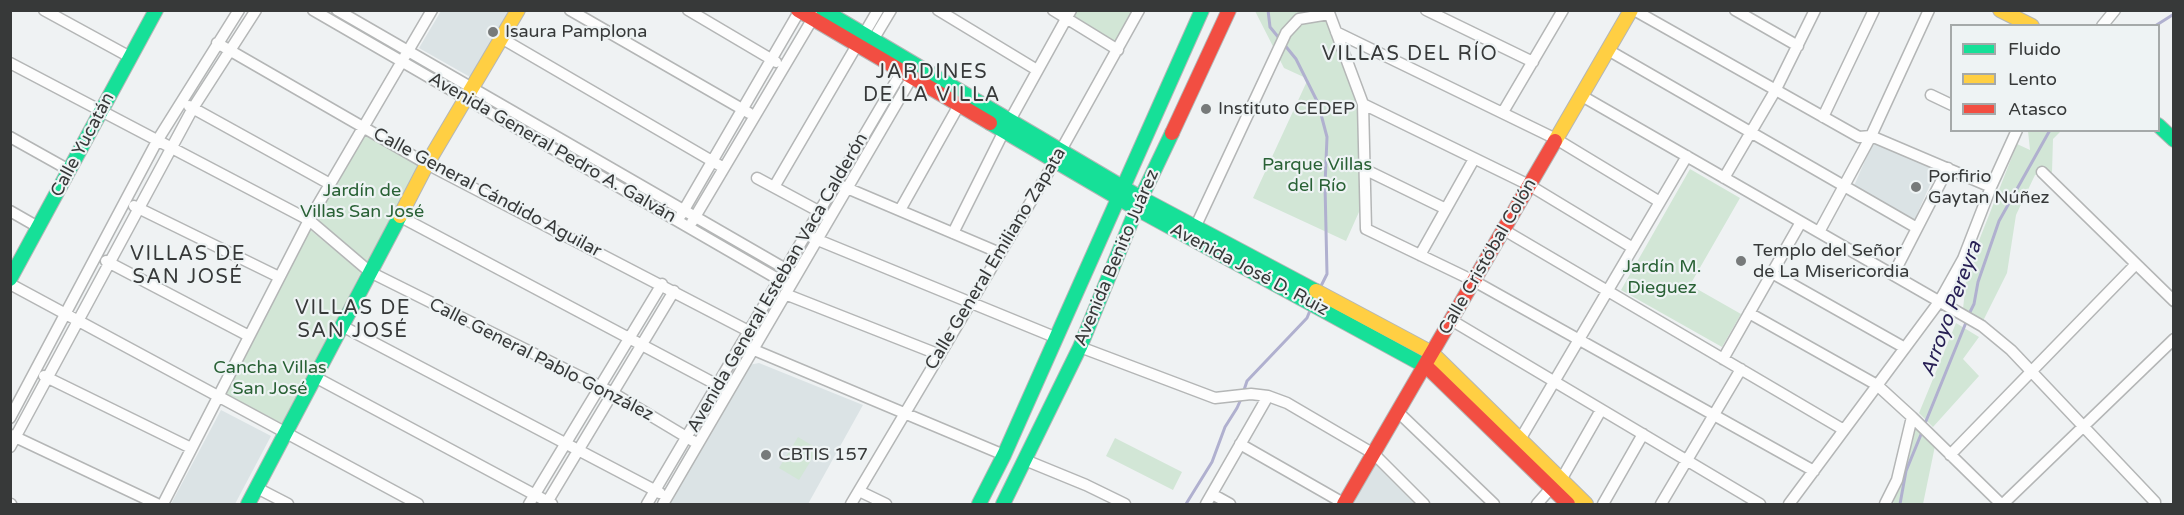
<!DOCTYPE html>
<html>
<head>
<meta charset="utf-8">
<style>
	body { margin:0 }
	#map { position:relative; width:2184px; height:515px; overflow:hidden; background:#eff2f3; font-family:"Varela Round",sans-serif }
	canvas { display:block }
	.frame { position:absolute; inset:0; border:12px solid #373939; pointer-events:none }
	.legend { position:absolute; left:1950px; top:24px; width:210px; height:108px; box-sizing:border-box; background:#eef3f4; border:2px solid #a5a9a9; margin:0; padding:8px 10px; list-style:none; font-size:18px; color:#373939 }
	.legend li { display:flex; align-items:center; gap:12px; height:30px }
	.legend b { width:30px; border:2px solid #a5a9a9 }
</style>
</head>
<body>
<div id="map">
<canvas width="2184" height="515"></canvas>
<div class="frame"></div>
<ul class="legend">
<li><b style="height:8px;background:#16e098"></b>Fluido</li>
<li><b style="height:8px;background:#ffcf43"></b>Lento</li>
<li><b style="height:8px;background:#f24e42"></b>Atasco</li>
</ul>
</div>
<script>
const c = document.querySelector('canvas').getContext('2d');
c.lineJoin = 'round';
function fill(path, color) {
  c.fillStyle = color;
  c.fill(path, 'evenodd');
}
function toPath(rows) {
  const path = new Path2D();
  for (const r of rows) {
    path.moveTo(r[0], r[1]);
    for (let i = 2; i < r.length; i += 2) path.lineTo(r[i], r[i + 1]);
  }
  return path;
}
function strokePath(path, color, width, dash) {
  c.strokeStyle = color;
  c.lineWidth = width;
  c.lineCap = dash ? 'butt' : 'round';
  c.setLineDash(dash || []);
  c.stroke(path);
}
function write(font, color, halo, rows, align = 'center') {
  c.font = font + ' "Varela Round",sans-serif';
  c.lineWidth = 4.5;
  c.setLineDash([]);
  c.textBaseline = 'middle';
  c.strokeStyle = halo;
  c.fillStyle = color;
  for (const [text, x, y, turn = 0] of rows) {
    c.save();
    c.translate(x, y);
    c.rotate((+turn || 0) * Math.PI / 180);
    c.textAlign = isNaN(turn) ? turn : align;
    if (halo) c.strokeText(text, 0, 0);
    c.fillText(text, 0, 0);
    c.restore();
  }
}
const built = toPath([
	[441,11,510,11,470,77,419,48],
	[1873,142,1937,169,1914,221,1854,186],
	[759,363,863,405,808,504,668,504,748,365],
	[221,410,271,436,235,504,171,504],
	[1373,462,1415,504,1350,504]
]);
const green = toPath([
	[1077,11,1135,11,1117,45,1072,19],
	[1255,11,1322,11,1361,111,1363,203,1346,241,1253,198,1308,79,1284,68],
	[2028,131,2061,131,2053,139,2052,172,2035,175,2016,215,2007,273,1983,321,1963,309,1967,271,2017,144,2030,150],
	[362,133,420,166,366,264,314,218],
	[1690,169,1740,198,1690,285,1741,314,1722,347,1621,290],
	[308,228,361,272,285,425,223,393],
	[1956,323,1979,337,1963,359,1979,376,1933,427,1919,413],
	[1912,425,1935,446,1923,504,1893,504],
	[798,437,818,449,799,480,779,468],
	[1115,438,1182,472,1173,490,1106,456]
]);
const stream = toPath([
	[1268,10,1270,27,1296,59,1318,103,1327,137,1325,185,1327,274,1320,288],
	[2155,26,2174,14],
	[1969,314,1974,304,1978,282,1999,221,2050,130],
	[1243,393,1247,381,1307,318,1311,308],
	[1924,426,1967,320],
	[1186,504,1212,462,1225,427,1237,408,1241,399],
	[1900,504,1906,471,1922,432]
]);
const street = toPath([
	[44,10,130,57],
	[313,10,790,286],
	[337,10,796,275],
	[570,10,749,113],
	[688,10,776,62],
	[938,10,1037,70],
	[1053,10,1118,50],
	[1328,10,1363,104,1366,229,1474,281,1814,471],
	[1426,10,1533,62],
	[1634,10,1859,137,1871,136,1991,187],
	[1735,10,1798,46],
	[2102,26,2115,10],
	[1336,32,1556,139,1660,202],
	[864,34,878,10],
	[501,38,724,168],
	[873,40,891,10],
	[217,43,427,164,760,337],
	[1608,50,1917,228],
	[10,63,309,220,370,272,613,393,698,444],
	[1931,95,1952,105],
	[1582,96,1982,326,2011,350,2155,502,2155,504],
	[1363,104,1529,185,1633,248],
	[189,106,330,184],
	[1503,112,1563,10],
	[1823,117,1874,10],
	[10,137,69,170],
	[1366,170,1446,209],
	[2042,172,2174,301],
	[757,178,824,214],
	[1724,178,1775,91,1815,10],
	[842,186,1000,253],
	[774,187,857,45],
	[134,206,279,277],
	[900,210,959,105],
	[10,211,38,227],
	[681,215,800,10],
	[399,216,723,388],
	[692,222,816,13],
	[1504,230,1844,430],
	[1193,232,1286,33,1299,19,1329,14],
	[1819,232,1871,136,1929,10],
	[953,233,1004,131,1071,10],
	[813,238,1057,338],
	[1420,255,1474,159],
	[106,261,249,336],
	[1772,273,1905,348],
	[1893,275,1948,168],
	[10,284,418,504],
	[785,294,940,355],
	[1749,313,1877,385,1912,417,2001,504],
	[1451,320,1760,504],
	[342,326,660,493],
	[747,347,1004,455],
	[1080,347,1215,398,1251,394,1268,396,1287,403,1374,454,1424,504],
	[1723,359,1801,222],
	[44,376,191,448],
	[315,377,552,504],
	[1398,412,1494,504],
	[10,418,157,141,239,10],
	[11,435,157,504],
	[1518,443,1687,156],
	[1240,444,1345,504],
	[10,447,193,108,256,10],
	[1950,455,2136,264],
	[1025,460,1086,485,1125,504],
	[1561,480,1601,410],
	[257,488,288,504],
	[859,491,886,504],
	[1212,494,1230,504],
	[10,504,11,504],
	[163,504,309,220,432,10],
	[529,504,662,284],
	[546,504,674,291],
	[647,504,905,66],
	[663,504,915,72],
	[851,504,1055,161,1139,10],
	[1206,504,1268,396],
	[1537,504,1551,488],
	[1603,504,1643,434],
	[1661,504,1741,369],
	[1789,504,1939,302,1963,259,1991,187,2017,130],
	[1885,504,1897,480,1912,417],
	[2003,504,2174,339]
]);
const fast = toPath([
	[823,10,1141,198,1316,291],
	[990,123,1137,209,1427,367],
	[2158,125,2174,140],
	[10,279,156,10],
	[248,504,400,216],
	[979,504,1004,455,1202,10],
	[1003,504,1080,347,1141,198,1172,133]
]);
const slow = toPath([
	[2000,10,2032,26],
	[1555,141,1631,10],
	[400,216,427,164,518,10],
	[1316,291,1432,353,1586,504]
]);
const jam = toPath([
	[798,10,990,123],
	[1172,133,1229,10],
	[1427,367,1568,504],
	[1344,504,1555,141]
]);
const markers = [
	[493,32,6,"#777a7a"],
	[1206,109,6,"#777a7a"],
	[1916,187,6,"#777a7a"],
	[1741,261,6,"#777a7a"],
	[766,455,6,"#777a7a"]
];
const poiNames = [
	["Isaura Pamplona",505,32],
	["Instituto CEDEP",1218,109],
	["Porfirio",1928,177],
	["Gaytan Núñez",1928,198],
	["Templo del Señor",1753,251],
	["de La Misericordia",1753,272],
	["CBTIS 157",778,455]
];
const streetNames = [
	["Calle Yucatán",83,145,-62],
	["Avenida General Pedro A. Galván",552,148,30],
	["Calle General Cándido Aguilar",487,193,28],
	["Calle Cristóbal Colón",1488,257,-60],
	["Avenida Benito Juárez",1117,258,-67],
	["Calle General Emiliano Zapata",996,259,-59],
	["Avenida José D. Ruiz",1249,270,28],
	["Avenida General Esteban Vaca Calderón",778,283,-60],
	["Calle General Pablo González",541,360,27]
];
const parkNames = [
	["Parque Villas",1317,165],
	["del Río",1317,186],
	["Jardín de",362,191],
	["Villas San José",362,212],
	["Jardín M.",1662,267],
	["Dieguez",1662,288],
	["Cancha Villas",270,368],
	["San José",270,389]
];
const neighbourhoodNames = [
	["VILLAS DEL RÍO",1410,55],
	["JARDINES",932,73],
	["DE LA VILLA",932,96],
	["VILLAS DE",188,255],
	["SAN JOSÉ",188,278],
	["VILLAS DE",353,309],
	["SAN JOSÉ",353,332]
];
const waterNames = [
	["Arroyo Pereyra",1952,309,-70]
];
fill(built, '#dbe3e5');
fill(green, '#d2e6d6');
strokePath(stream, '#b0b0cf', 3);
strokePath(street, '#b4b6b6', 13);
strokePath(fast, '#b4b6b6', 16);
strokePath(slow, '#b4b6b6', 16);
strokePath(jam, '#b4b6b6', 16);
strokePath(street, '#fdfdfd', 10);
strokePath(fast, '#16e098', 14);
strokePath(slow, '#ffcf43', 14);
strokePath(jam, '#f24e42', 14);
for (const [x, y, r, color] of markers) {
  const dot = new Path2D();
  dot.arc(x, y, r, 0, 2 * Math.PI);
  c.fillStyle = color;
  c.fill(dot);
  strokePath(dot, '#eef3f4', 2);
}
write('18px', '#373939', '#eef3f4', poiNames, 'left');
write('18px', '#373939', '#eef3f4', streetNames);
write('18px', '#296135', '#eef3f4', parkNames);
c.letterSpacing = '1.5px';
write('20px', '#373939', '#eef3f4', neighbourhoodNames);
c.letterSpacing = '0px';
write('italic 20px', '#282055', '#eef3f4', waterNames);
</script>
</body>
</html>
